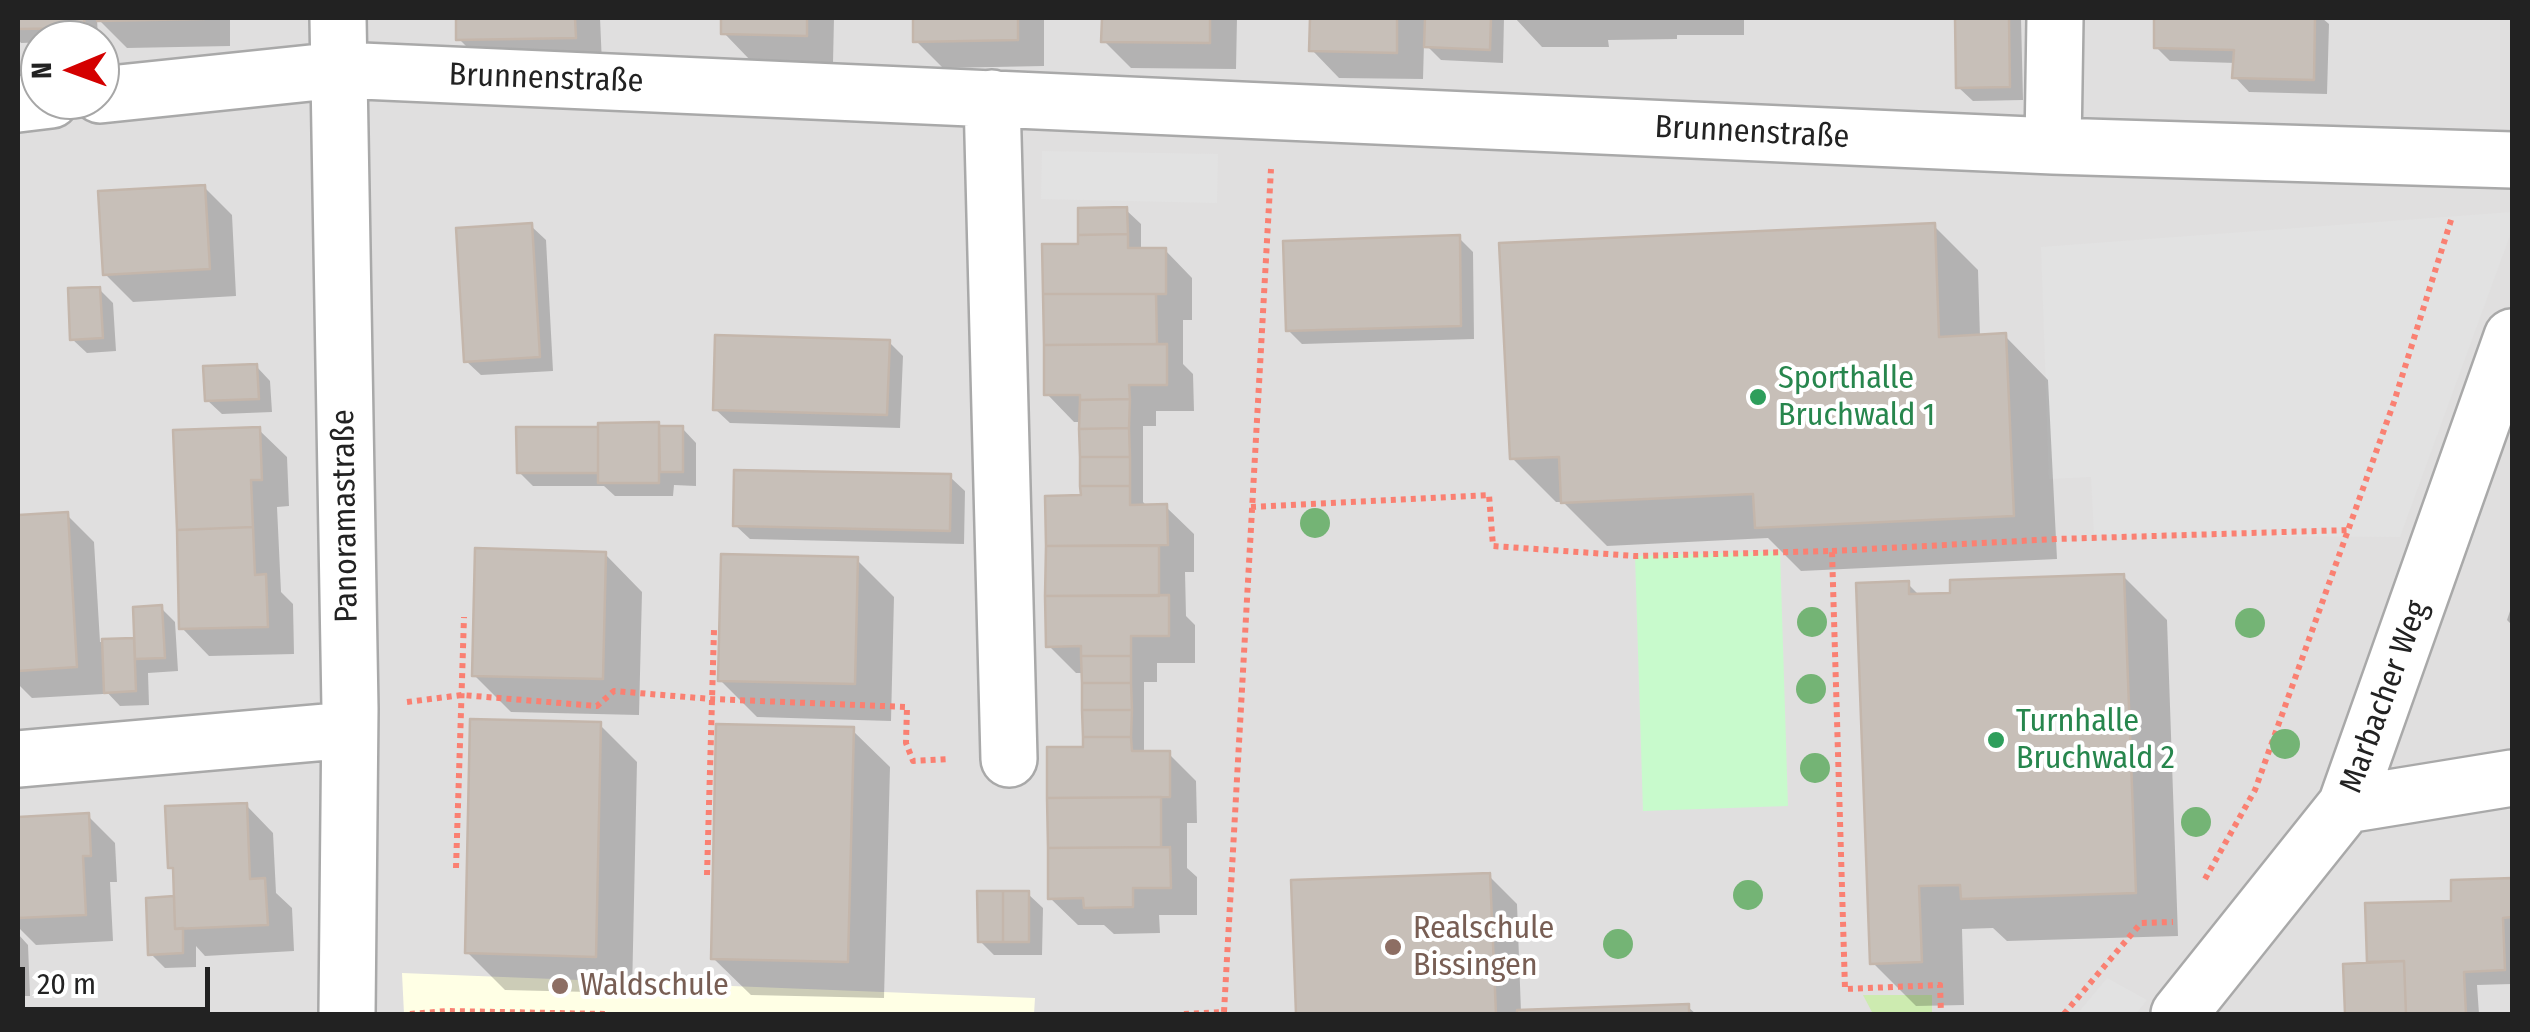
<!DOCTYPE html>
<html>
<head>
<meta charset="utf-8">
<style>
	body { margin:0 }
	#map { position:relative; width:2530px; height:1032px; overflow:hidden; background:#f2efe9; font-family:"Fira Sans Condensed",sans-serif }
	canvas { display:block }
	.frame { position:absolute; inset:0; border:20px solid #222; pointer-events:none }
	.north { position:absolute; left:20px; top:20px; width:100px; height:100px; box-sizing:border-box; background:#fff; border:2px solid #a7a7a7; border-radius:50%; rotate:269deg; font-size:28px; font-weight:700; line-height:40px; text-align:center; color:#222 }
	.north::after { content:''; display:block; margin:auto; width:35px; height:45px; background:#d40000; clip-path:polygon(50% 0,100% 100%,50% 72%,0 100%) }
	.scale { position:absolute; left:20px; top:967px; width:190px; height:45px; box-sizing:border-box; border:5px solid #222; border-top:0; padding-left:12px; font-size:30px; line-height:35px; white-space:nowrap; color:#222; -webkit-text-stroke:8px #fff; paint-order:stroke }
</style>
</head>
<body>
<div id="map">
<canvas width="2530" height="1032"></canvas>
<div class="frame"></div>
<div class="north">N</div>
<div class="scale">20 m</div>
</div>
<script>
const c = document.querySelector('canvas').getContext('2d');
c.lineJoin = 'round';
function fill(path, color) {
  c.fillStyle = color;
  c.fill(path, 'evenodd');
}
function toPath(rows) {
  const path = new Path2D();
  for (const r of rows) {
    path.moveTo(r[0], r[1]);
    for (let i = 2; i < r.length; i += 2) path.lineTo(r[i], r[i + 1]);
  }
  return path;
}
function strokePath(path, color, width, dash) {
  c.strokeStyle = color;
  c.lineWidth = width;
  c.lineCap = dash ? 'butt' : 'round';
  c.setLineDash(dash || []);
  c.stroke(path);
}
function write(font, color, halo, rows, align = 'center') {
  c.font = font + ' "Fira Sans Condensed",sans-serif';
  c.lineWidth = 8;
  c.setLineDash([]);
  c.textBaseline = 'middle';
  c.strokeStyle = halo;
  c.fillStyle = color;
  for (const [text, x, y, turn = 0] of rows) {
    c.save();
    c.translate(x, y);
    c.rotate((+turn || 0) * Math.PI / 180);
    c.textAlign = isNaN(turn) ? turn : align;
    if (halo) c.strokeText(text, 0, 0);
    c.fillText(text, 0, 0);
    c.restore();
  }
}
const residential = toPath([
	[18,18,2512,18,2512,1014,18,1014],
	[40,40,100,40,100,100,40,100]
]);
const education = toPath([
	[402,973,1035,998,1034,1014,404,1014]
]);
const grass = toPath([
	[1863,995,1932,995,1932,1014,1873,1014]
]);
const park = toPath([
	[1780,551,1788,806,1643,811,1635,556]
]);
const parking = toPath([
	[1042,151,1218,154,1217,203,1041,199],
	[2512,212,2512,230,2400,537,2094,535,2091,477,2049,479,2041,247],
	[2107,978,2147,1000,2136,1014,2077,1014]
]);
const shadow = toPath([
	[18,18,230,18,230,46,127,48,97,18,98,40,21,43,18,39],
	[458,18,600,18,602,64,486,66,459,39],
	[724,18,834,18,833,63,751,61,724,33],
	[915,18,1044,18,1044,66,943,68,916,41],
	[1104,18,1237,18,1236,69,1131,68,1104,41],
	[1312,18,1504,18,1503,63,1441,60,1424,43,1423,79,1339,78,1312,50],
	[1515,18,1744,18,1744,35,1677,35,1677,39,1608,40,1609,47,1542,47],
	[1957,18,2021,18,2023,100,1973,101,1958,87],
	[2157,18,2322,18,2329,24,2327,94,2249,92,2235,77,2236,63,2170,61,2156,47],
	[204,187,232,215,236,296,133,302,105,274],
	[1126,210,1141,224,1141,251,1165,250,1192,278,1192,320,1183,320,1183,364,1193,374,1194,411,1156,411,1156,426,1143,426,1143,502,1148,507,1166,507,1194,534,1194,572,1185,572,1186,616,1195,625,1195,663,1157,663,1157,682,1144,682,1144,754,1169,754,1196,781,1197,823,1187,823,1187,868,1197,877,1197,915,1159,915,1160,933,1114,934,1104,925,1078,925,1050,898,1050,750,1085,750,1084,673,1076,673,1049,646,1047,499,1083,498,1083,422,1074,422,1047,394,1045,247,1081,246],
	[531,226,546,240,553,371,481,375,466,361],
	[1934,226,1978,270,1980,337,2005,336,2048,380,2057,559,1801,571,1768,538,1607,546,1563,502,1556,502,1512,458],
	[1459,238,1473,252,1474,339,1302,344,1288,330],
	[99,289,113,303,116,351,87,353,72,339],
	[889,342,903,356,900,428,730,423,715,409],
	[256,366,270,381,272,412,222,414,207,400],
	[658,425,662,428,682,428,696,443,696,486,674,485,673,496,615,496,604,486,533,486,519,472,601,429],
	[259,430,287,457,289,506,277,507,281,592,293,604,294,654,209,656,182,628],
	[950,477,965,491,964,544,750,539,735,525],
	[67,515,94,542,100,642,137,640,161,608,175,622,178,671,148,673,149,705,120,706,103,688,103,694,32,698,18,684,18,518],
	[605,554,642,592,639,715,511,712,474,675],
	[857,560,894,597,891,721,757,717,720,680],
	[2123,576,2167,620,2178,936,2007,941,1993,928,1962,929,1964,1005,1916,1006,1872,962,1908,584,1920,596],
	[2512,605,2512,625,2507,620],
	[600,725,637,762,632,993,505,990,467,952],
	[852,730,890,767,884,998,751,995,713,958],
	[246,805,273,833,276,893,292,908,294,951,205,956,196,946,196,967,165,968,151,954,177,903,176,872,170,867],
	[88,816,115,843,117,882,110,882,113,941,36,945,18,927,18,819],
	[1489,876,1517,904,1521,1012,1688,1007,1696,1014,1298,1014,1294,883],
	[2512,881,2512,984,2477,985,2479,1014,2347,1014,2345,966,2370,965,2367,906,2454,903,2454,883],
	[1028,894,1043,908,1042,955,994,955,980,941],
	[18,934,28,945,30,996,18,996]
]);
const building = toPath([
	[18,18,84,18,85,28,18,29,18,18],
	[97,18,204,18,204,19,97,21,97,18],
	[456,18,575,18,576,38,456,40,456,18],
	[721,18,807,18,807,36,721,34,721,18],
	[913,18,1018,18,1018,40,913,42,913,18],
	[1102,18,1210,18,1210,43,1101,42,1102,18],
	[1310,18,1397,18,1397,53,1309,51,1310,18],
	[1425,18,1491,18,1490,50,1424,47,1425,18],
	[1955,18,2009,18,2010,87,1956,88,1955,18],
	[2154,18,2315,18,2314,80,2232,78,2234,50,2154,48,2154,18],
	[205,185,210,269,103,275,98,191,205,185],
	[1127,207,1128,234,1078,235,1078,208,1127,207],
	[532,223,540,357,464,362,456,228,532,223],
	[1935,223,1939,337,2006,333,2014,516,1755,528,1753,494,1561,503,1559,457,1510,459,1499,243,1935,223],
	[1128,234,1128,248,1166,248,1166,294,1043,294,1042,244,1078,244,1078,235,1128,234],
	[1460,235,1461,326,1286,331,1283,241,1460,235],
	[100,287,103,338,70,340,68,288,100,287],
	[1043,294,1156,294,1157,344,1044,345,1043,294],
	[715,335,890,340,887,415,713,410,715,335],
	[1167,344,1167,385,1129,385,1130,399,1080,400,1080,395,1044,395,1044,345,1167,344],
	[257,364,259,399,205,401,203,366,257,364],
	[1130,399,1129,428,1079,429,1080,400,1130,399],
	[659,422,659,483,598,483,598,423,659,422],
	[659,426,683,426,683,472,660,472,659,426],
	[260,427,262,480,251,480,253,527,177,530,173,430,260,427],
	[516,427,598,427,598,473,517,473,516,427],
	[1129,428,1130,457,1080,457,1079,429,1129,428],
	[1080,457,1130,457,1130,486,1080,486,1080,457],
	[734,470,951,474,950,531,733,526,734,470],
	[1080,486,1130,486,1130,505,1167,504,1168,545,1046,546,1045,496,1081,495,1080,486],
	[68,512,77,667,18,671,18,515,68,512],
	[253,527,255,575,266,574,268,627,179,629,177,530,253,527],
	[1046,546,1159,546,1159,596,1045,596,1046,546],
	[475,548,606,552,603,679,472,676,475,548],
	[721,554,858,557,855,684,718,681,721,554],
	[2124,574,2136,893,1961,899,1960,885,1919,886,1922,962,1870,964,1856,583,1909,581,1909,594,1950,593,1950,580,2124,574],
	[1169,595,1169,636,1131,636,1131,656,1081,656,1081,646,1046,647,1045,596,1169,595],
	[162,605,165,658,135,659,133,607,162,605],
	[134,638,136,691,104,693,102,639,134,638],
	[1081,656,1131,656,1131,683,1082,683,1081,656],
	[1082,683,1131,683,1132,710,1082,710,1082,683],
	[1082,710,1132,710,1131,737,1083,737,1082,710],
	[470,719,601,722,596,957,465,953,470,719],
	[716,724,854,727,848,962,711,959,716,724],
	[1083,737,1131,737,1132,751,1170,751,1170,797,1047,798,1047,747,1083,747,1083,737],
	[1161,797,1161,847,1048,848,1047,798,1161,797],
	[247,803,250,879,265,878,268,925,175,929,173,868,168,868,165,806,247,803],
	[89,813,91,856,83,856,86,915,18,918,18,817,89,813],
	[1170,847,1171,888,1133,888,1133,907,1084,908,1083,898,1048,899,1048,848,1170,847],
	[1490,873,1496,1014,1296,1014,1291,880,1490,873],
	[2512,878,2512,917,2503,918,2505,970,2464,972,2466,1014,2406,1014,2404,961,2367,962,2365,903,2451,901,2451,880,2512,878],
	[977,891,1003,891,1003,942,978,942,977,891],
	[1003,891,1029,891,1029,942,1003,942,1003,891],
	[174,896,175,929,183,928,183,953,148,955,146,898,174,896],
	[2404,961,2406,1014,2345,1014,2343,964,2404,961],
	[1689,1004,1689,1014,1517,1014,1517,1010,1689,1004]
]);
const path = toPath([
	[1251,507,1489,495,1493,546,1635,556,1832,551,1845,989,1940,985,1941,1014],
	[1832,551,2057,539,2349,530],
	[407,702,462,695,597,706,614,691,711,699,907,707,906,743,913,761,948,759],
	[456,868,464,617],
	[707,875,714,630],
	[2205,879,2255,790,2394,402,2452,217],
	[410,1014,447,1011,608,1014],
	[1184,1014,1224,1012,1271,169],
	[2064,1014,2141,923,2173,922]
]);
const street = toPath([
	[338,18,350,709,347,1014],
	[100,95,339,70,2053,146,2512,160],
	[992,98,1009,759],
	[18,104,51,100],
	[2053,146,2055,18],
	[18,759,349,730],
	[2346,805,2512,778],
	[2179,1014,2346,805,2512,337]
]);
const trees = [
	[1315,523],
	[1812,622],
	[2250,623],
	[1811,689],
	[2285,744],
	[1815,768],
	[2196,822],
	[1748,895],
	[1618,944]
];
const markers = [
	[1758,397,10,"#2e9e5b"],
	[1996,740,10,"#2e9e5b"],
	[1393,947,10,"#8d6e63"],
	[560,986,10,"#8d6e63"]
];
const streetNames = [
	["Brunnenstraße",546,79,2],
	["Brunnenstraße",1752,133,3],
	["Panoramastraße",346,516,-91],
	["Marbacher Weg",2385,697,-70]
];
const leisureNames = [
	["Sporthalle",1778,379],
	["Bruchwald 1",1778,416],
	["Turnhalle",2016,722],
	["Bruchwald 2",2016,759]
];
const educationNames = [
	["Realschule",1413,929],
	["Bissingen",1413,966],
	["Waldschule",580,986]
];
fill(residential, '#e0dfdf');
fill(education, '#ffffe5');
fill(grass, '#cdebb0');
fill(park, '#c8facc');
fill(parking, '#e2e2e2');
fill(shadow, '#0003');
fill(building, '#c7bfb8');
strokePath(building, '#c4b6ab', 2.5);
strokePath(street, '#a9a9a9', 60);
strokePath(path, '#fa8072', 6, [5, 5]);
strokePath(street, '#fff', 55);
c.fillStyle = '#74b475';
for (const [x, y] of trees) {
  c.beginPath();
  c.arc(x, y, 15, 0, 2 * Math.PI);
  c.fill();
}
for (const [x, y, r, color] of markers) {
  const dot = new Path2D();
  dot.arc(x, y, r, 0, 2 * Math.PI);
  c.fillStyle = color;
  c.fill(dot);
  strokePath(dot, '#fff', 4);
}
write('32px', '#222', '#fff', streetNames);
write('32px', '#27864d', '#fff', leisureNames, 'left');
write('32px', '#785e54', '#fff', educationNames, 'left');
</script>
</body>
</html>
